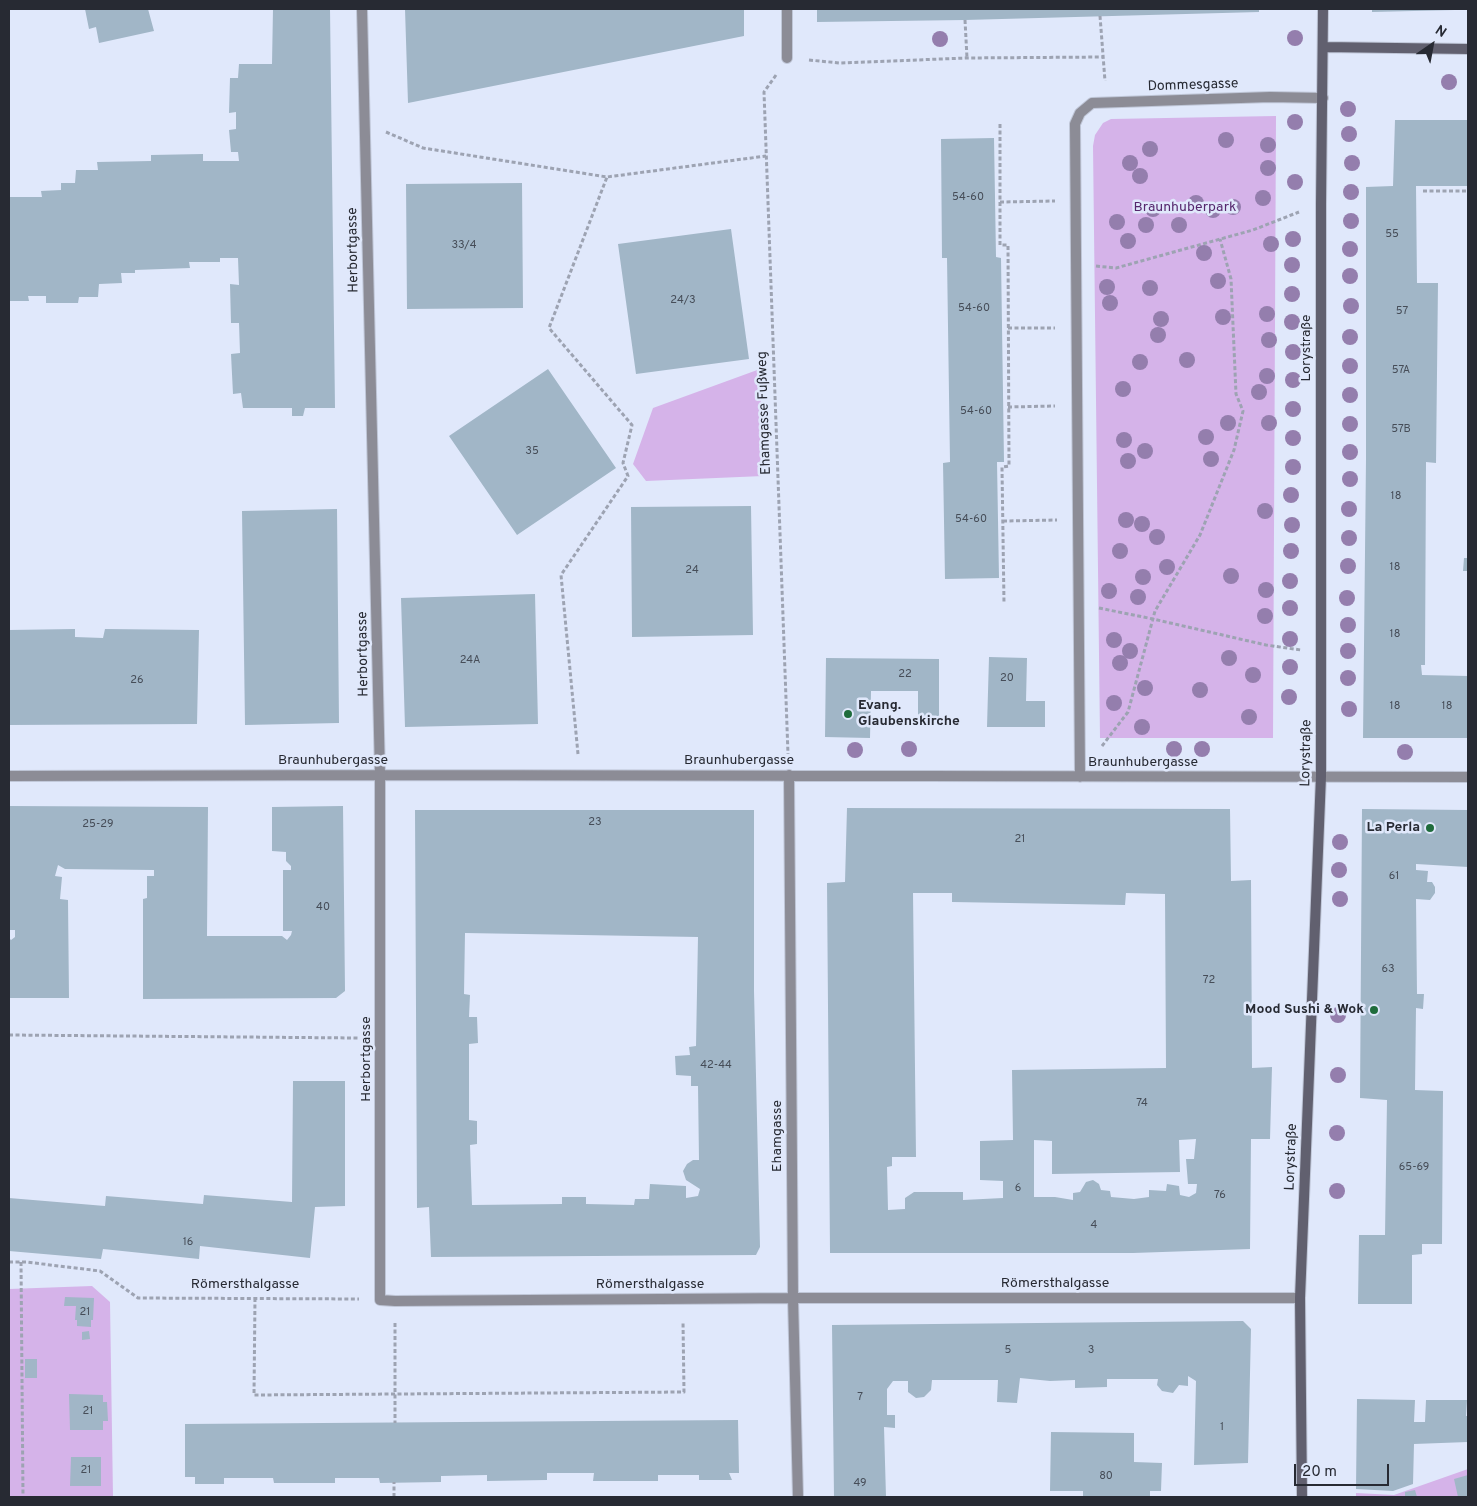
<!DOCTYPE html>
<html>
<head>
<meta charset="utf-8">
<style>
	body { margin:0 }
	#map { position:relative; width:1477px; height:1506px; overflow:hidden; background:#e0e8fb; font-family:Overpass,sans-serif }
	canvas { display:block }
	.frame { position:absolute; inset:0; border:10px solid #272a33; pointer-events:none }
	.north { position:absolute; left:1407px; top:20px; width:50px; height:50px; -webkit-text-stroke:4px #e0e8fb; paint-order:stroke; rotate:33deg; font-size:14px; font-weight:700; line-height:20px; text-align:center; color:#272a33 }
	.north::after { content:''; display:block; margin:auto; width:18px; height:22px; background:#272a33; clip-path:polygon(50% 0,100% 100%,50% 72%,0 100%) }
	.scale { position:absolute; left:1294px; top:1464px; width:95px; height:22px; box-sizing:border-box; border:2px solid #272a33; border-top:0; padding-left:6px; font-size:15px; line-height:18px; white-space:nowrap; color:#272a33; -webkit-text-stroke:4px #e0e8fb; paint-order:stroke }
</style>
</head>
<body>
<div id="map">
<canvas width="1477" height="1506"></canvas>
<div class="frame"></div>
<div class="north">N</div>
<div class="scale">20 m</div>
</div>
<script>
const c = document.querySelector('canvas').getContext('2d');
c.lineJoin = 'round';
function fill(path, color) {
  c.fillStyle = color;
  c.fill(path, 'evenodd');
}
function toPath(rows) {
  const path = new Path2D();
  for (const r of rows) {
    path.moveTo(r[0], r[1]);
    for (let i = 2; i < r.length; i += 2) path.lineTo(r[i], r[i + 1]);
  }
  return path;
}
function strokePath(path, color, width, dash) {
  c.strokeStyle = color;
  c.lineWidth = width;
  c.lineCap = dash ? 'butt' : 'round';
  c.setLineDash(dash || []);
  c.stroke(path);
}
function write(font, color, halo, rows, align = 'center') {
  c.font = font + ' Overpass,sans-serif';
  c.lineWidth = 5;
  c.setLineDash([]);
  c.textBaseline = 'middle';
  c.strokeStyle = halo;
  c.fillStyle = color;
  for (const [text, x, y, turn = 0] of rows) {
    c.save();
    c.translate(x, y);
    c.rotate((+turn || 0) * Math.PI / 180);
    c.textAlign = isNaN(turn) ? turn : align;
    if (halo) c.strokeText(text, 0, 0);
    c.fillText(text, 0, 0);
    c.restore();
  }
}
const green = toPath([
	[1276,116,1273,738,1100,738,1093,146,1095,135,1103,123,1111,119],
	[760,369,763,476,646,481,633,464,653,408],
	[92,1286,110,1302,113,1497,9,1497,9,1289],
	[1468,1469,1468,1497,1356,1497,1356,1493,1394,1495]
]);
const building = toPath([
	[85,9,148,9,154,31,99,43,96,27,89,29],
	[273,9,330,9,335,408,305,408,303,416,292,416,292,408,243,408,241,393,233,394,231,354,240,353,239,323,231,323,230,284,239,285,238,258,220,258,220,262,189,262,190,268,135,270,135,273,121,273,122,283,99,284,98,297,79,297,78,303,46,303,46,296,28,296,29,301,9,301,9,197,42,197,41,191,61,190,61,183,75,183,76,170,98,170,97,162,151,161,151,155,203,154,203,161,239,161,238,152,231,152,229,130,236,129,236,112,229,113,230,78,238,78,239,64,272,64],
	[405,9,744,9,744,36,408,103],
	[817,9,1259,9,1259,12,965,20,817,22],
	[1372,9,1455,9,1455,10,1372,12],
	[1395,120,1468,120,1468,186,1416,186,1417,283,1438,283,1436,463,1426,462,1425,665,1421,665,1422,675,1468,676,1468,738,1363,738,1366,459,1366,187,1393,186],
	[994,138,996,257,1001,258,1004,462,997,462,999,578,945,579,943,463,950,462,947,258,942,258,941,139],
	[522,183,523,308,407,309,406,184],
	[731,229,749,359,636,374,618,244],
	[548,369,616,468,517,535,449,436],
	[751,506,753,635,632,637,631,507],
	[337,509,339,723,245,725,242,511],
	[1464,558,1468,558,1468,571,1463,571],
	[535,594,538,724,405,727,401,598],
	[75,629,75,637,103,638,105,629,199,630,197,724,9,725,9,630],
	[989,657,1027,658,1026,701,1045,701,1045,727,987,727],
	[826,658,939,659,939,723,918,723,918,691,871,691,870,738,825,737],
	[9,806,208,807,207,936,282,936,287,940,291,935,292,931,283,931,283,870,291,870,291,866,286,861,286,852,272,851,272,807,343,806,345,991,336,998,143,999,143,899,147,898,147,876,154,876,154,870,65,869,58,865,55,876,62,877,60,899,68,900,69,998,9,998,9,938,11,940,15,937,15,930,9,930],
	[847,808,1230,809,1231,881,1251,880,1252,1068,1272,1067,1270,1139,1251,1139,1250,1249,1133,1253,830,1253,827,883,845,882],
	[913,893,952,893,952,902,1125,905,1126,893,1165,894,1166,1068,1012,1070,1013,1140,980,1141,980,1180,1003,1181,1003,1198,963,1200,963,1192,914,1192,905,1198,905,1209,888,1210,887,1167,892,1166,892,1157,916,1157],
	[1196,1139,1194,1159,1186,1159,1188,1184,1197,1184,1196,1193,1189,1197,1180,1195,1179,1186,1167,1184,1166,1191,1149,1190,1149,1197,1134,1199,1111,1197,1110,1191,1101,1190,1099,1184,1093,1180,1086,1182,1080,1192,1073,1193,1073,1200,1055,1197,1034,1197,1034,1140,1052,1141,1052,1174,1180,1172,1179,1140],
	[1362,809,1468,810,1468,867,1416,864,1416,870,1428,871,1427,882,1432,882,1435,887,1435,893,1430,900,1416,899,1417,994,1424,994,1423,1009,1416,1008,1415,1090,1443,1091,1442,1244,1422,1244,1422,1254,1412,1255,1412,1304,1358,1304,1359,1235,1385,1235,1387,1100,1360,1098],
	[415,810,754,810,754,991,760,1247,756,1255,431,1257,429,1207,417,1208],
	[465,933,698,937,696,1046,689,1047,690,1055,675,1056,676,1075,691,1076,691,1086,698,1086,699,1160,693,1160,687,1164,683,1171,686,1180,700,1189,698,1196,686,1198,686,1186,650,1184,649,1199,635,1199,634,1205,586,1204,586,1197,562,1197,562,1204,472,1205,470,1145,477,1144,477,1121,469,1120,469,1044,478,1043,477,1017,469,1017,470,995,464,994],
	[293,1081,345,1081,345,1206,315,1207,310,1258,200,1246,199,1259,103,1249,101,1259,9,1251,9,1198,105,1206,106,1196,203,1204,204,1195,292,1202],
	[65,1297,94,1298,93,1320,91,1320,91,1327,77,1326,77,1320,75,1320,76,1306,64,1306],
	[1243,1321,1251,1329,1248,1463,1194,1465,1196,1381,1188,1376,1188,1386,1179,1385,1173,1393,1162,1391,1157,1385,1158,1379,1107,1379,1107,1387,1075,1388,1075,1380,1050,1381,1020,1378,1017,1403,997,1402,998,1380,932,1380,931,1390,924,1397,916,1398,908,1392,908,1381,893,1381,887,1389,887,1415,895,1415,895,1428,884,1427,886,1497,834,1497,832,1325],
	[89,1331,90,1339,82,1340,82,1332],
	[25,1359,37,1359,37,1378,25,1378],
	[69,1394,103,1395,103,1402,107,1402,108,1421,103,1421,103,1430,70,1430],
	[1357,1399,1415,1400,1414,1422,1425,1422,1426,1400,1467,1400,1466,1416,1468,1416,1468,1442,1414,1444,1413,1484,1393,1491,1356,1489],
	[738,1420,739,1473,729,1473,732,1480,699,1480,699,1475,658,1475,658,1481,593,1481,594,1473,547,1473,547,1480,487,1481,487,1475,441,1476,441,1482,380,1483,379,1478,335,1478,335,1483,274,1483,273,1478,224,1478,224,1484,195,1484,195,1477,185,1477,185,1424],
	[1051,1432,1134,1433,1134,1462,1162,1463,1161,1491,1150,1491,1150,1497,1083,1497,1083,1491,1050,1491],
	[71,1457,101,1457,101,1486,70,1486],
	[1468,1475,1468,1497,1458,1497,1454,1479],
	[1415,1490,1417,1497,1405,1497,1405,1492]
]);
const path = toPath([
	[1100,16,1105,81],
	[965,20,967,58],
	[809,60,840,63,967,58,1103,57],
	[776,75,764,92,788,754],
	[1000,124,1000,245,1008,245,1009,466,1002,467,1004,603],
	[386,132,423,148,607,177,766,156],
	[1423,191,1468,191],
	[1000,202,1055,201],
	[1096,266,1116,268,1253,230,1299,212],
	[1008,328,1055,328],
	[1008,407,1055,406],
	[1003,521,1057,520],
	[1099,608,1153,619,1266,645,1301,650],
	[1102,746,1128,712,1155,611,1200,535,1234,450,1243,411,1236,394,1231,279,1220,239],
	[578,754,561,575,628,476,623,463,632,425,549,328,607,177],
	[9,1035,358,1038],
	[9,1262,26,1262,100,1271,138,1298,359,1299],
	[21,1262,23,1497],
	[255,1298,254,1395,684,1392,683,1321],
	[395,1323,395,1423],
	[394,1497,394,1482]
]);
const street = toPath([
	[362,9,380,775,380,1300,395,1301,793,1298,1300,1298],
	[787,9,787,58],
	[789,775,793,1298,798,1497],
	[9,776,380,775,1468,777],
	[1080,777,1075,124,1080,113,1092,103,1270,97,1323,98]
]);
const secondary = toPath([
	[1323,47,1468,49],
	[1302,1497,1300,1298,1321,776,1321,204,1323,9]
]);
const trees = [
	[1295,38],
	[940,39],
	[1449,82],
	[1348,109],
	[1295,122],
	[1349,134],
	[1226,140],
	[1268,145],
	[1150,149],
	[1130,163],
	[1352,163],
	[1268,168],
	[1140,176],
	[1295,182],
	[1351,192],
	[1263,198],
	[1196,203],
	[1233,207],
	[1153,209],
	[1213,210],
	[1351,221],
	[1117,222],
	[1146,225],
	[1179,225],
	[1293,239],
	[1128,241],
	[1271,244],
	[1350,249],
	[1204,253],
	[1292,265],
	[1350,276],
	[1218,281],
	[1107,287],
	[1150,288],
	[1292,294],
	[1110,303],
	[1351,306],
	[1267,314],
	[1223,317],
	[1161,319],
	[1292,322],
	[1158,335],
	[1350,337],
	[1269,340],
	[1293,352],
	[1187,360],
	[1140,362],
	[1350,366],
	[1267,376],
	[1293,380],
	[1123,389],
	[1259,392],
	[1350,395],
	[1293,409],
	[1228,423],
	[1269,423],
	[1350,424],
	[1206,437],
	[1293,438],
	[1124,440],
	[1145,451],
	[1350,452],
	[1211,459],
	[1128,461],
	[1293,467],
	[1350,479],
	[1291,495],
	[1349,509],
	[1265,511],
	[1126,520],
	[1142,524],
	[1292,525],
	[1157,537],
	[1349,538],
	[1120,551],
	[1291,551],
	[1348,566],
	[1167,567],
	[1231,576],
	[1143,577],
	[1290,581],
	[1266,590],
	[1109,591],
	[1138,597],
	[1347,598],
	[1290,608],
	[1265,616],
	[1348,625],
	[1290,639],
	[1114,640],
	[1130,651],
	[1348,651],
	[1229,658],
	[1120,663],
	[1290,667],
	[1253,675],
	[1348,678],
	[1145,688],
	[1200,690],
	[1289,697],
	[1114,703],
	[1349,709],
	[1249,717],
	[1142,727],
	[909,749],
	[1174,749],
	[1202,749],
	[855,750],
	[1405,752],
	[1340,842],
	[1339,870],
	[1340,899],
	[1338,1015],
	[1338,1075],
	[1337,1133],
	[1337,1191]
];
const markers = [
	[848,714,5,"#1f6c3c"],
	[1430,828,5,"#1f6c3c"],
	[1374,1010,5,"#1f6c3c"]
];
const numberNames = [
	["54-60",968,198],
	["55",1392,235],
	["33/4",464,246],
	["24/3",683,301],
	["54-60",974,309],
	["57",1402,312],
	["57A",1401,371],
	["54-60",976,412],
	["57B",1401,430],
	["35",532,452],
	["18",1396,497],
	["54-60",971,520],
	["18",1395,568],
	["24",692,571],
	["18",1395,635],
	["24A",470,661],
	["22",905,675],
	["20",1007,679],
	["26",137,681],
	["18",1395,707],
	["18",1447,707],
	["23",595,823],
	["25-29",98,825],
	["21",1020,840],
	["61",1394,877],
	["40",323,908],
	["63",1388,970],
	["72",1209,981],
	["42-44",716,1066],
	["74",1142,1104],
	["65-69",1414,1168],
	["6",1018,1189],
	["76",1220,1196],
	["4",1094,1226],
	["16",188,1243],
	["21",85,1313],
	["5",1008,1351],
	["3",1091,1351],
	["7",860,1398],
	["21",88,1412],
	["1",1222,1428],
	["21",86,1471],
	["80",1106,1477],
	["49",860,1484]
];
const streetNames = [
	["Dommesgasse",1193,86,-2],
	["Herbortgasse",354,250,-91],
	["Lorystraße",1307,348,-90],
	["Ehamgasse Fußweg",765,413,-92],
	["Herbortgasse",364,654,-91],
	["Lorystraße",1307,753,-89],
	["Braunhubergasse",333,761],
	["Braunhubergasse",739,761],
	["Braunhubergasse",1143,763],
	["Herbortgasse",367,1059,-90],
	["Ehamgasse",778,1136,-90],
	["Lorystraße",1292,1157,-88],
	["Römersthalgasse",1055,1284],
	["Römersthalgasse",245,1285],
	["Römersthalgasse",650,1285]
];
const parkNames = [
	["Braunhuberpark",1185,208]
];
const poiNames = [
	["Evang.",858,706,"left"],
	["Glaubenskirche",858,722,"left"],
	["La Perla",1420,828],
	["Mood Sushi & Wok",1364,1010]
];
fill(green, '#d5b3e9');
fill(building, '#a1b6c7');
strokePath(street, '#bfc6d7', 12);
strokePath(secondary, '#bfc6d7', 12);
strokePath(path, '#9da3b2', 3, [4, 2.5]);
strokePath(street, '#8c8c96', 10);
strokePath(secondary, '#61606f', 10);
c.fillStyle = '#947ead';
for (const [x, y] of trees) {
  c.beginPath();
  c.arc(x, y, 8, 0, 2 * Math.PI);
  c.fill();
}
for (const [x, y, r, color] of markers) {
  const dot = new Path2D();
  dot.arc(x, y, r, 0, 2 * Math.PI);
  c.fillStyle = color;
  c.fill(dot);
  strokePath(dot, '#e0e8fb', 2);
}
write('11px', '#464d58', null, numberNames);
write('14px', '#272a33', '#e0e8fb', streetNames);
write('14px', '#55276d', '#e0e8fb', parkNames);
write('bold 14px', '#272a33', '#e0e8fb', poiNames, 'right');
</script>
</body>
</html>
